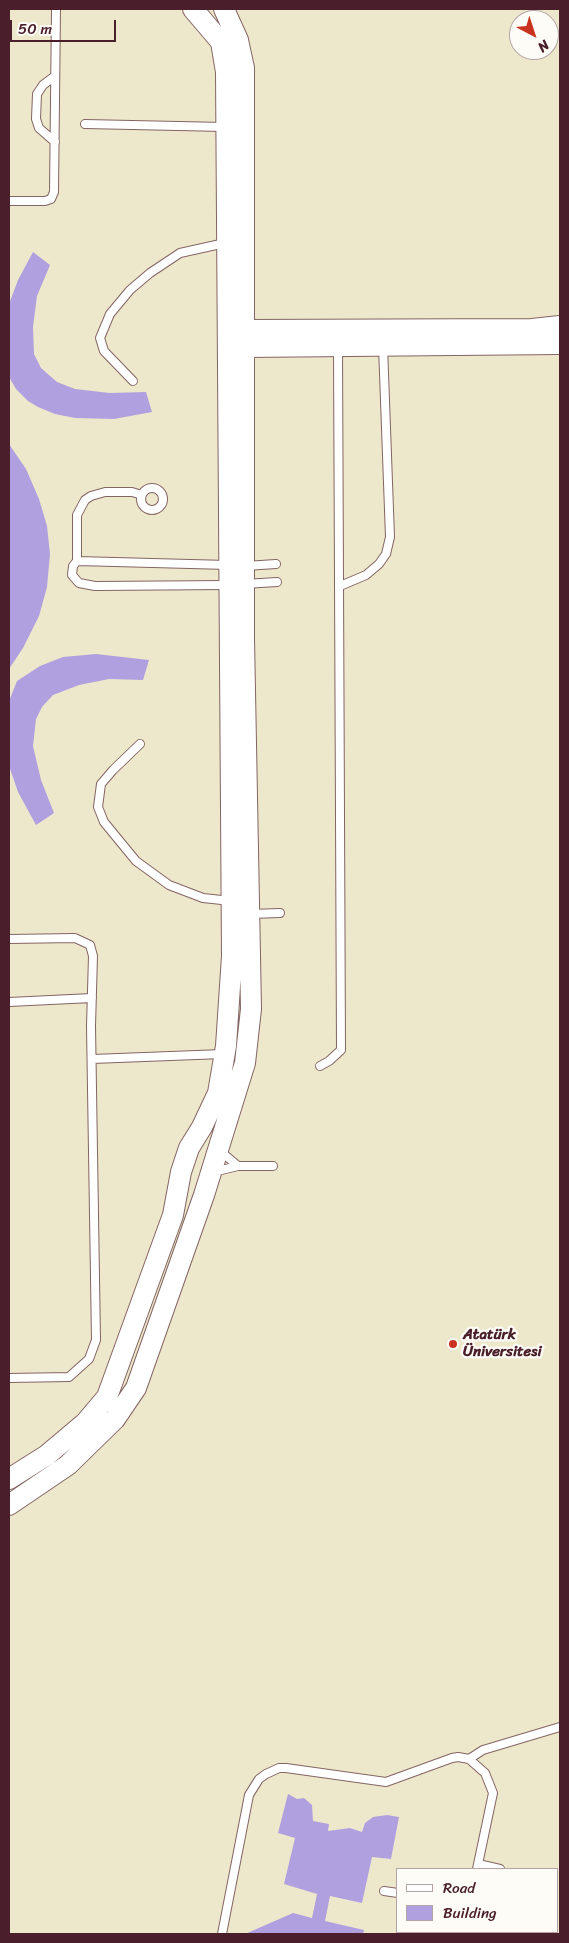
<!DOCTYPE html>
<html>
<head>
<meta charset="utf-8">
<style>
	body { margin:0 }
	#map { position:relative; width:569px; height:1943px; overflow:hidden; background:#ede7cb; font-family:Sriracha,sans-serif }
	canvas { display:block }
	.frame { position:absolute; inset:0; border:10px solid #4a1f2b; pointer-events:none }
	.legend { position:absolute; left:396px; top:1868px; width:162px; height:65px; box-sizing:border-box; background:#fdfcf7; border:1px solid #b5a4a5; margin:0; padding:6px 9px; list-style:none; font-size:15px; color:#4a1f2b }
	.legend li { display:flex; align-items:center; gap:10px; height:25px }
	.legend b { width:25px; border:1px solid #b5a4a5 }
	.north { position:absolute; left:509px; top:10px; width:50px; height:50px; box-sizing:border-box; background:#fdfcf7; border:1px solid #b5a4a5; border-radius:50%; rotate:140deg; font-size:14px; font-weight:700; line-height:20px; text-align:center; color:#4a1f2b }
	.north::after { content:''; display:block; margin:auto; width:18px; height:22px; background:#c8321e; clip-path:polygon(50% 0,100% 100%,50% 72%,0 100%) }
	.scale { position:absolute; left:10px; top:20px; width:106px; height:22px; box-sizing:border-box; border:2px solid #4a1f2b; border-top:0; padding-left:6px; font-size:15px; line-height:18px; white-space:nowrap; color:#4a1f2b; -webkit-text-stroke:4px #fdfcf7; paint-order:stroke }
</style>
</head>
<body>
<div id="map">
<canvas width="569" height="1943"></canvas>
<div class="frame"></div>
<ul class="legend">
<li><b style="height:6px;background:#fff"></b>Road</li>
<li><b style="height:14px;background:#b1a0df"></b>Building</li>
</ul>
<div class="north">N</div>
<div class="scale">50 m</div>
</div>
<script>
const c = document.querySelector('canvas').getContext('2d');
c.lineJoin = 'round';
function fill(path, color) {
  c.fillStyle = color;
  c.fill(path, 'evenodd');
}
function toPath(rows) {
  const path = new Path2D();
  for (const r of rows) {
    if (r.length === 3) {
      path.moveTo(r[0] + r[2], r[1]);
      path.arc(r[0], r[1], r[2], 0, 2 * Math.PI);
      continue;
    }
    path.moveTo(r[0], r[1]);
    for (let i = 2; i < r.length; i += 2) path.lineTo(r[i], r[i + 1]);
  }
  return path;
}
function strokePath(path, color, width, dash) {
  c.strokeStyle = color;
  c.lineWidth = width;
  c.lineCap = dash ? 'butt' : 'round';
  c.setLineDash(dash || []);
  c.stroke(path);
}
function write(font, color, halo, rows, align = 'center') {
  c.font = font + ' Sriracha,sans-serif';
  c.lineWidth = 4.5;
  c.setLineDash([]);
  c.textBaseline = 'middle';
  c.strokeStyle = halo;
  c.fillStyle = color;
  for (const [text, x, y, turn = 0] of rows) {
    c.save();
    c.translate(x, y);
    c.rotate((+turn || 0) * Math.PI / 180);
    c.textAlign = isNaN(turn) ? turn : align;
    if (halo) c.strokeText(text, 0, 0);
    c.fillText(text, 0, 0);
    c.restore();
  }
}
const building = toPath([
	[33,252,50,265,37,296,33,327,34,354,41,368,57,382,75,389,110,393,146,392,152,412,114,419,75,418,55,414,38,407,28,401,16,389,9,377,9,304,18,280],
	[9,444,26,469,39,499,47,526,50,554,47,587,39,616,23,648,9,669],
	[96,654,149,660,143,680,109,679,79,685,53,695,42,707,36,719,33,746,41,780,54,813,36,825,18,792,9,766,9,701,17,681,40,666,63,657],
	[288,1794,297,1799,304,1798,312,1805,313,1821,329,1824,328,1831,350,1828,362,1832,365,1823,373,1817,387,1815,399,1817,391,1859,372,1857,362,1903,330,1896,325,1921,364,1930,363,1934,245,1934,293,1913,312,1918,317,1894,284,1884,295,1838,278,1833]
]);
const service = toPath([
	[85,124,225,127],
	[55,142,39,128,36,119,37,94,43,85,55,76],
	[9,201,45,201,51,199,54,192,56,9],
	[133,381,104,351,100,338,110,314,130,290,150,273,180,253,225,243],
	[152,499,11],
	[77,561,77,515,85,500,91,496,105,492,132,492,142,495],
	[245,566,276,564],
	[244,584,277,582],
	[228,585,95,586,79,583,72,575,73,566,77,561,228,565],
	[340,586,366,575,379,564,386,554,390,537,383,346],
	[140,744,113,770,101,784,98,807,104,822,136,861,169,885,203,898,231,901],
	[250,914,280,913],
	[9,939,75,938,90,945,93,956,91,1026,96,1340,89,1359,69,1377,9,1378],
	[9,1002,92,998],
	[92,1059,223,1054],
	[320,1066,329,1061,341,1050,338,348],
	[219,1150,238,1166],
	[213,1172,238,1166,273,1166],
	[469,1759,483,1750,560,1727],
	[478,1864,500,1869],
	[384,1891,398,1893],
	[222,1934,249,1795,259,1779,266,1774,279,1768,286,1768,386,1782,452,1758,458,1757,469,1759,485,1773,493,1793,477,1869],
	[463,1934,463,1932]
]);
const tertiary = toPath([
	[244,330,532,329,560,326],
	[244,347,560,344],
	[9,1479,47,1455,85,1423,107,1397,173,1215,181,1172,189,1148,202,1127,218,1093,226,1046,232,956,226,72,221,42,193,9],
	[9,1505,68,1465,115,1419,136,1388,204,1195,245,1063,251,1009,244,638,244,68,238,40,224,9]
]);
const markers = [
	[453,1344,5,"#c8321e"]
];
const poiNames = [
	["Atatürk",463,1335],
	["Üniversitesi",463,1352]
];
fill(building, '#b1a0df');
strokePath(service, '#836563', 10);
strokePath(tertiary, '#836563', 22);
strokePath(service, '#fff', 8);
strokePath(tertiary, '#fff', 20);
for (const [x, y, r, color] of markers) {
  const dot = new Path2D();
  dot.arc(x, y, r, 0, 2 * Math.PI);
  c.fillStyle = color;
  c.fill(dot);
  strokePath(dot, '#fdfcf7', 2);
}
write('bold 15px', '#4a1f2b', '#fdfcf7', poiNames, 'left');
</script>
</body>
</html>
